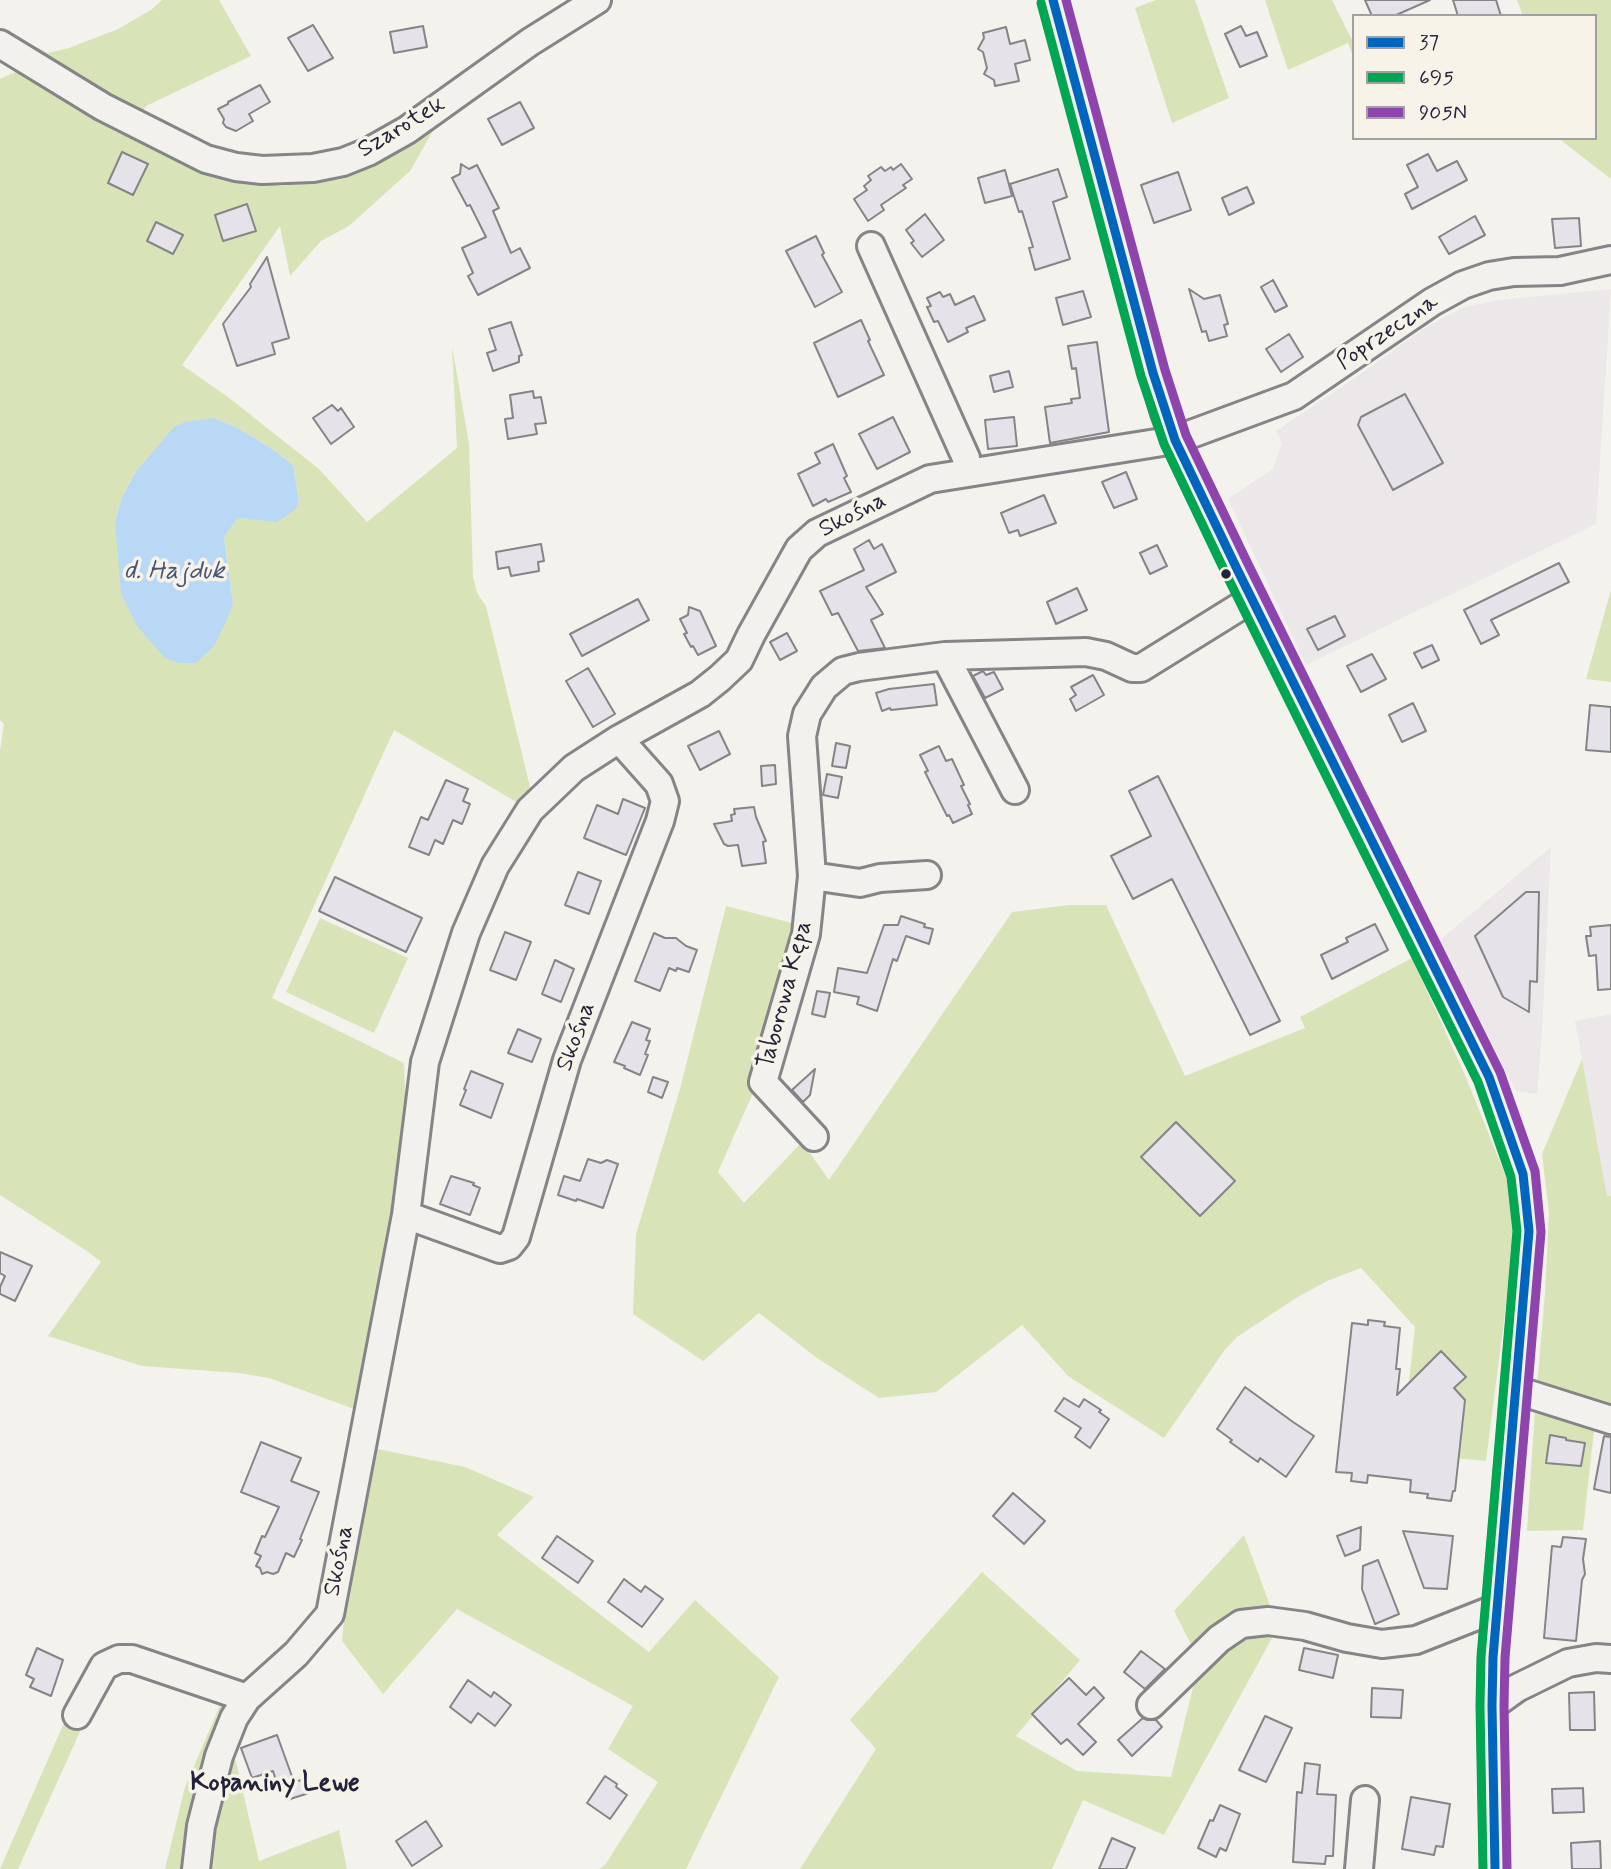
<!DOCTYPE html>
<html>
<head>
<meta charset="utf-8">
<style>
	body { margin:0 }
	#map { position:relative; width:1611px; height:1869px; overflow:hidden; background:#f4f2ec; font-family:Mynerve,sans-serif }
	canvas { display:block }
	.legend { position:absolute; left:1352px; top:14px; width:245px; height:126px; box-sizing:border-box; background:#f7f3e8; border:2px solid #a29fa3; margin:0; padding:9px 12px; list-style:none; font-size:21px; color:#22223b }
	.legend li { display:flex; align-items:center; gap:14px; height:35px }
	.legend b { width:35px; border:2px solid #a29fa3 }
</style>
</head>
<body>
<div id="map">
<canvas width="1611" height="1869"></canvas>
<ul class="legend">
<li><b style="height:9px;background:#0065bd"></b>37</li>
<li><b style="height:9px;background:#00a651"></b>695</li>
<li><b style="height:9px;background:#8e44ad"></b>905N</li>
</ul>
</div>
<script>
const c = document.querySelector('canvas').getContext('2d');
c.lineJoin = 'round';
function fill(path, color) {
  c.fillStyle = color;
  c.fill(path, 'evenodd');
}
function toPath(rows) {
  const path = new Path2D();
  for (const r of rows) {
    path.moveTo(r[0], r[1]);
    for (let i = 2; i < r.length; i += 2) path.lineTo(r[i], r[i + 1]);
  }
  return path;
}
function strokePath(path, color, width, dash) {
  c.strokeStyle = color;
  c.lineWidth = width;
  c.lineCap = dash ? 'butt' : 'round';
  c.setLineDash(dash || []);
  c.stroke(path);
}
function write(font, color, halo, rows, align = 'center') {
  c.font = font + ' Mynerve,sans-serif';
  c.lineWidth = 7;
  c.setLineDash([]);
  c.textBaseline = 'middle';
  c.strokeStyle = halo;
  c.fillStyle = color;
  for (const [text, x, y, turn = 0] of rows) {
    c.save();
    c.translate(x, y);
    c.rotate((+turn || 0) * Math.PI / 180);
    c.textAlign = isNaN(turn) ? turn : align;
    if (halo) c.strokeText(text, 0, 0);
    c.fillText(text, 0, 0);
    c.restore();
  }
}
const built = toPath([
	[1611,289,1596,524,1306,665,1228,499,1273,469,1282,443,1276,431,1355,378,1423,329,1461,308,1499,300],
	[1551,847,1542,1032,1537,1094,1516,1091,1440,940],
	[1611,1014,1611,1196,1607,1196,1575,1021]
]);
const green = toPath([
	[162,0,219,0,251,56,146,106,141,115,0,31,0,28,48,53,69,48,118,29,151,10],
	[1156,0,1195,0,1229,98,1172,123,1135,8],
	[1265,0,1332,0,1354,44,1354,59,1348,43,1288,70],
	[1517,0,1611,0,1611,179,1558,138,1595,138,1595,16,1523,16],
	[18,71,167,152,225,177,281,186,343,179,385,156,438,122,410,171,349,226,321,241,290,276,280,226,182,365,228,397,319,469,367,522,457,448,452,346,469,444,473,576,477,593,486,606,531,791,518,803,394,730,272,998,404,1063,406,1119,392,1257,357,1410,269,1378,239,1373,142,1366,48,1336,101,1262,87,1251,0,1195,0,751,4,724,0,720,0,79],
	[214,418,236,427,272,449,293,465,299,501,296,509,256,519,238,518,224,537,233,603,115,522,121,500,134,473],
	[1611,590,1611,682,1586,679],
	[1070,905,1106,905,1185,1076,1305,1028,1300,1017,1412,958,1465,1075,1508,1182,1514,1242,1486,1461,1401,1453,1415,1327,1361,1268,1327,1281,1296,1298,1237,1337,1224,1351,1164,1438,1068,1376,1022,1325,936,1392,879,1398,817,1358,759,1313,703,1361,633,1314,636,1234,680,1089,726,906,800,925,757,1084,718,1172,744,1203,802,1142,829,1180,1012,912],
	[320,918,408,958,374,1033,286,992],
	[1582,1059,1607,1196,1611,1196,1611,1409,1595,1422,1583,1530,1527,1531,1535,1410,1545,1293,1549,1213,1542,1154],
	[373,1448,465,1467,534,1497,497,1535,649,1652,695,1600,779,1677,686,1869,599,1869,605,1865,658,1782,608,1749,633,1706,457,1609,383,1694,342,1641,349,1565],
	[1244,1535,1278,1627,1164,1835,1083,1800,1052,1869,800,1869,876,1749,850,1720,982,1572,1080,1660,1016,1736,1077,1771,1171,1777,1196,1675,1194,1650,1174,1611],
	[221,1703,234,1703,187,1869,165,1869,185,1787],
	[67,1716,83,1725,18,1869,0,1869],
	[233,1749,259,1861,339,1830,347,1869,203,1869]
]);
const water = toPath([
	[214,418,236,427,272,449,293,465,299,501,296,509,277,522,238,518,224,537,233,603,228,617,214,646,196,663,179,663,165,658,137,626,121,594,115,522,121,500,134,474,174,427,185,422]
]);
const building = toPath([
	[1365,0,1430,0,1394,16,1372,16,1365,0],
	[1453,0,1496,0,1501,16,1458,16,1453,0],
	[313,25,333,58,308,71,288,38,313,25],
	[423,26,427,47,394,53,390,32,423,26],
	[1241,26,1246,36,1257,32,1267,56,1240,67,1225,34,1241,26],
	[1006,27,1010,44,1025,40,1030,60,1015,64,1019,81,995,86,994,80,984,74,987,68,983,52,978,49,984,38,983,33,1006,27],
	[260,85,270,102,249,114,253,121,236,131,226,127,223,123,224,119,218,109,228,104,228,102,260,85],
	[520,102,534,128,502,145,488,119,520,102],
	[122,152,148,164,133,195,108,183,122,152],
	[1428,154,1437,171,1457,161,1467,180,1412,209,1405,194,1418,187,1407,165,1428,154],
	[461,164,469,169,477,165,499,208,493,211,511,253,520,248,530,268,478,295,468,276,473,273,462,248,486,237,470,205,467,206,452,178,460,174,461,164],
	[901,164,912,179,903,185,906,188,881,205,884,210,868,221,854,199,867,190,864,186,871,180,868,176,881,167,885,171,891,167,893,170,901,164],
	[1058,169,1067,197,1053,202,1070,259,1035,270,1029,248,1033,247,1022,211,1019,212,1010,184,1058,169],
	[1005,170,1012,196,985,203,978,178,1005,170],
	[1178,172,1191,210,1154,223,1141,185,1178,172],
	[1247,187,1254,203,1229,215,1222,198,1247,187],
	[247,204,256,231,223,241,215,215,247,204],
	[925,214,944,240,922,257,911,243,914,241,906,230,925,214],
	[1475,216,1485,235,1449,254,1439,237,1475,216],
	[1579,218,1581,246,1555,248,1552,219,1579,218],
	[156,222,183,235,173,254,147,241,156,222],
	[816,236,824,253,822,255,842,292,815,307,786,251,816,236],
	[267,257,289,338,272,343,275,354,237,366,223,324,251,287,250,284,267,257],
	[1273,280,1287,306,1275,312,1261,287,1273,280],
	[1189,289,1204,299,1220,295,1228,324,1224,325,1227,336,1209,341,1206,331,1202,332,1189,289],
	[1083,291,1091,317,1063,325,1056,298,1083,291],
	[940,292,943,297,950,294,955,305,974,296,985,320,966,328,968,332,948,342,938,321,934,322,927,307,931,306,927,298,940,292],
	[861,320,870,340,868,341,884,375,838,397,814,343,861,320],
	[511,322,522,355,519,356,519,362,493,371,487,353,496,350,489,329,511,322],
	[1289,334,1303,357,1281,372,1266,349,1289,334],
	[1097,342,1109,432,1050,443,1045,407,1072,403,1071,399,1080,398,1076,368,1072,369,1068,346,1097,342],
	[1009,371,1013,387,994,392,990,376,1009,371],
	[533,391,534,398,541,397,546,423,535,424,537,434,508,439,505,419,513,418,510,395,533,391],
	[1405,394,1443,463,1393,490,1358,425,1361,417,1405,394],
	[332,405,338,411,341,408,354,427,331,444,313,418,332,405],
	[893,417,910,452,877,469,859,434,893,417],
	[1014,417,1017,446,988,449,985,420,1014,417],
	[833,444,847,476,844,478,851,492,828,502,826,499,813,506,798,474,820,463,815,453,833,444],
	[1126,472,1137,499,1114,508,1102,482,1126,472],
	[1044,495,1056,523,1020,536,1018,530,1009,533,1001,513,1044,495],
	[869,540,874,549,882,544,896,572,866,587,883,614,871,620,885,648,858,651,838,613,832,615,820,591,864,570,854,549,869,540],
	[541,544,544,561,538,562,539,571,511,576,509,567,498,569,496,552,541,544],
	[1157,545,1167,566,1150,574,1140,553,1157,545],
	[1559,563,1569,582,1491,620,1499,635,1481,644,1464,610,1559,563],
	[1077,588,1087,610,1056,624,1047,602,1077,588],
	[638,599,649,620,582,656,570,634,638,599],
	[689,607,700,611,716,646,698,655,693,646,691,647,684,634,687,633,680,619,688,615,689,607],
	[1335,616,1345,636,1318,650,1307,629,1335,616],
	[787,633,797,651,780,660,770,642,787,633],
	[1432,645,1439,660,1422,668,1414,653,1432,645],
	[1372,654,1386,679,1361,692,1347,666,1372,654],
	[588,668,615,714,593,727,566,681,588,668],
	[983,671,986,675,994,672,1003,689,985,698,973,676,983,671],
	[1093,675,1104,695,1076,711,1070,699,1076,695,1071,687,1093,675],
	[934,684,937,705,891,710,890,708,882,711,876,693,889,689,934,684],
	[1413,703,1426,731,1402,742,1389,715,1413,703],
	[1590,705,1611,707,1611,752,1586,750,1590,705],
	[719,731,730,754,700,770,688,746,719,731],
	[836,743,850,746,846,768,832,766,836,743],
	[939,746,946,761,952,759,964,785,961,786,970,804,968,805,972,814,953,823,949,815,947,816,925,772,928,771,920,755,939,746],
	[775,765,776,784,762,786,761,766,775,765],
	[827,774,842,777,838,798,823,795,827,774],
	[1158,776,1280,1021,1250,1035,1172,879,1133,899,1111,856,1151,836,1129,791,1158,776],
	[446,780,468,789,463,801,470,804,462,824,453,820,443,844,435,840,429,855,409,847,421,817,428,820,446,780],
	[623,799,645,808,626,855,584,838,597,805,618,814,623,799],
	[754,807,756,817,766,841,763,842,766,863,742,866,738,845,728,846,724,844,714,824,732,821,731,815,735,814,734,809,754,807],
	[578,872,601,881,589,914,565,905,578,872],
	[335,877,422,918,406,952,319,911,335,877],
	[1526,892,1539,892,1537,982,1530,981,1529,1012,1503,997,1475,936,1526,892],
	[901,916,925,924,924,927,933,929,929,944,906,936,897,961,893,959,877,1011,857,1004,859,997,834,992,838,968,867,973,884,925,898,925,901,916],
	[1375,924,1388,950,1332,979,1321,955,1348,942,1346,938,1375,924],
	[1611,925,1611,989,1598,990,1596,955,1589,956,1586,936,1591,936,1590,927,1611,925],
	[505,932,531,942,516,980,490,970,505,932],
	[654,933,665,938,676,938,686,946,697,950,689,972,677,968,676,971,669,968,660,991,635,981,654,933],
	[555,960,574,969,561,1002,542,994,555,960],
	[817,991,830,993,825,1017,812,1014,817,991],
	[632,1022,650,1029,646,1040,650,1041,645,1054,648,1055,640,1075,624,1068,625,1066,614,1062,632,1022],
	[518,1029,541,1039,532,1062,508,1053,518,1029],
	[815,1069,810,1095,803,1102,792,1090,815,1069],
	[471,1071,503,1084,491,1118,460,1105,466,1090,464,1089,471,1071],
	[653,1077,668,1082,662,1098,648,1092,653,1077],
	[1176,1122,1235,1181,1200,1216,1141,1157,1176,1122],
	[588,1159,601,1163,607,1160,618,1164,603,1208,577,1199,576,1201,558,1195,564,1176,580,1181,588,1159],
	[451,1176,474,1183,473,1185,480,1188,470,1215,440,1204,451,1176],
	[0,1252,32,1266,15,1301,0,1294,0,1287,5,1276,0,1273,0,1252],
	[1368,1320,1385,1322,1384,1326,1400,1328,1396,1369,1400,1369,1397,1395,1441,1351,1466,1377,1454,1388,1465,1400,1455,1491,1453,1491,1451,1501,1427,1498,1428,1494,1410,1492,1411,1480,1368,1475,1367,1483,1351,1481,1352,1473,1336,1472,1352,1323,1368,1325,1368,1320],
	[1245,1387,1293,1422,1314,1436,1286,1477,1260,1458,1258,1462,1230,1442,1232,1440,1217,1429,1245,1387],
	[1064,1398,1079,1407,1084,1399,1101,1410,1099,1412,1109,1419,1090,1448,1075,1437,1081,1428,1055,1411,1064,1398],
	[1550,1435,1566,1438,1566,1440,1585,1443,1581,1466,1546,1463,1550,1435],
	[1604,1436,1611,1437,1611,1493,1594,1489,1604,1436],
	[261,1442,301,1458,291,1481,319,1492,300,1539,302,1540,294,1557,286,1553,278,1572,273,1574,267,1572,262,1574,260,1568,256,1566,261,1556,255,1553,262,1536,265,1537,279,1507,241,1492,261,1442],
	[1013,1493,1045,1521,1024,1544,993,1516,1013,1493],
	[1361,1527,1360,1550,1345,1556,1337,1536,1361,1527],
	[1403,1531,1453,1536,1447,1589,1424,1588,1403,1531],
	[557,1536,593,1561,578,1583,542,1558,557,1536],
	[1563,1537,1586,1539,1583,1559,1585,1574,1582,1580,1576,1641,1544,1638,1552,1546,1561,1547,1563,1537],
	[1378,1560,1399,1614,1375,1624,1362,1589,1363,1566,1378,1560],
	[624,1579,641,1592,645,1586,663,1599,642,1627,608,1602,624,1579],
	[37,1648,63,1660,51,1696,30,1687,34,1679,26,1675,37,1648],
	[1304,1648,1338,1655,1333,1678,1299,1670,1304,1648],
	[1141,1651,1165,1669,1145,1689,1124,1672,1141,1651],
	[1069,1678,1086,1695,1094,1687,1104,1698,1078,1724,1096,1742,1083,1755,1067,1739,1061,1744,1032,1714,1069,1678],
	[468,1680,491,1697,494,1692,511,1705,495,1726,478,1713,471,1723,450,1707,468,1680],
	[1372,1688,1403,1690,1401,1718,1371,1717,1372,1688],
	[1594,1692,1595,1730,1570,1730,1569,1693,1594,1692],
	[1265,1716,1292,1728,1266,1782,1239,1770,1265,1716],
	[1143,1718,1147,1720,1156,1720,1162,1727,1132,1756,1118,1740,1143,1718],
	[277,1735,294,1782,305,1779,309,1793,287,1800,285,1792,280,1793,273,1771,252,1778,241,1748,277,1735],
	[1305,1763,1320,1765,1317,1794,1336,1795,1333,1856,1326,1856,1325,1864,1293,1862,1297,1792,1302,1793,1305,1763],
	[605,1776,617,1784,616,1787,627,1795,610,1819,587,1803,605,1776],
	[1583,1788,1584,1812,1553,1813,1552,1789,1583,1788],
	[1411,1797,1450,1804,1443,1847,1436,1846,1434,1855,1402,1849,1411,1797],
	[1220,1805,1240,1814,1226,1851,1220,1848,1216,1857,1198,1848,1210,1820,1213,1821,1220,1805],
	[426,1821,442,1846,412,1866,396,1841,426,1821],
	[1112,1838,1135,1848,1126,1869,1099,1869,1112,1838],
	[1600,1841,1601,1869,1572,1869,1571,1843,1600,1841]
]);
const minor = toPath([
	[1053,0,1153,373,1165,413,1175,440,1237,569,1489,1077,1523,1174,1529,1231,1493,1657,1492,1706,1495,1869],
	[0,44,103,107,206,159,236,167,262,170,313,168,343,162,368,152,384,143,407,130,530,42,597,0],
	[871,246,966,458,968,472],
	[945,656,1015,790],
	[812,876,860,883,880,878,927,875],
	[814,1137,763,1082,806,934,812,876,802,736,807,714,824,687,843,671,859,667,945,656,1086,652,1106,656,1132,668,1141,668,1252,599],
	[406,1215,500,1249,509,1246,516,1237,567,1060,660,821,665,801,659,784,619,739],
	[1516,1390,1611,1420],
	[1151,1705,1219,1639,1241,1624,1268,1621,1305,1626,1347,1638,1382,1644,1416,1640,1497,1608],
	[1492,1706,1517,1688,1568,1663,1596,1658,1611,1659],
	[77,1715,104,1666,119,1659,132,1659,247,1698],
	[196,1869,201,1826,219,1756,234,1718,247,1698,296,1654,330,1614,406,1215,425,1062,466,933,495,866,530,810,574,768,619,739,700,694,720,678,739,660,751,635,799,549,817,533,930,479,1175,440,1294,396,1432,302,1463,285,1489,276,1514,272,1560,271,1611,260],
	[1359,1869,1365,1800]
]);
const bus1 = toPath([
	[1053,0,1153,373,1175,440,1237,569,1489,1077,1523,1174,1529,1231,1493,1657,1492,1706,1495,1869]
]);
const bus2 = toPath([
	[1041,3,1141,376,1164,444,1226,574,1478,1082,1511,1177,1517,1231,1481,1657,1480,1706,1483,1869]
]);
const bus3 = toPath([
	[1066,0,1165,370,1186,435,1248,564,1500,1072,1535,1171,1541,1232,1505,1658,1504,1706,1507,1869]
]);
const markers = [
	[1226,574,6,"#22223b"]
];
const streetNames = [
	["Szarotek",402,128,-31],
	["Poprzeczna",1388,333,-34],
	["Skośna",853,516,-27],
	["Taborowa Kępa",786,995,-75],
	["Skośna",577,1037,-70],
	["Skośna",340,1561,-79]
];
const waterNames = [
	["d. Hajduk",174,573]
];
const neighbourhoodNames = [
	["Kopaniny Lewe",275,1785]
];
fill(built, '#ece7e8');
fill(green, '#d8e4b8');
fill(water, '#b9d8f6');
fill(building, '#e6e2e9');
strokePath(building, '#858486', 2);
strokePath(minor, '#858486', 32);
strokePath(minor, '#f2f1ed', 26);
strokePath(bus1, '#0065bd', 9);
strokePath(bus2, '#00a651', 9);
strokePath(bus3, '#8e44ad', 9);
for (const [x, y, r, color] of markers) {
  const dot = new Path2D();
  dot.arc(x, y, r, 0, 2 * Math.PI);
  c.fillStyle = color;
  c.fill(dot);
  strokePath(dot, '#f7f3e8', 2.5);
}
write('24px', '#22223b', '#f7f3e8', streetNames);
write('italic 26px', '#485575', '#f7f3e8', waterNames);
write('bold 26px', '#22223b', '#f7f3e8', neighbourhoodNames);
</script>
</body>
</html>
